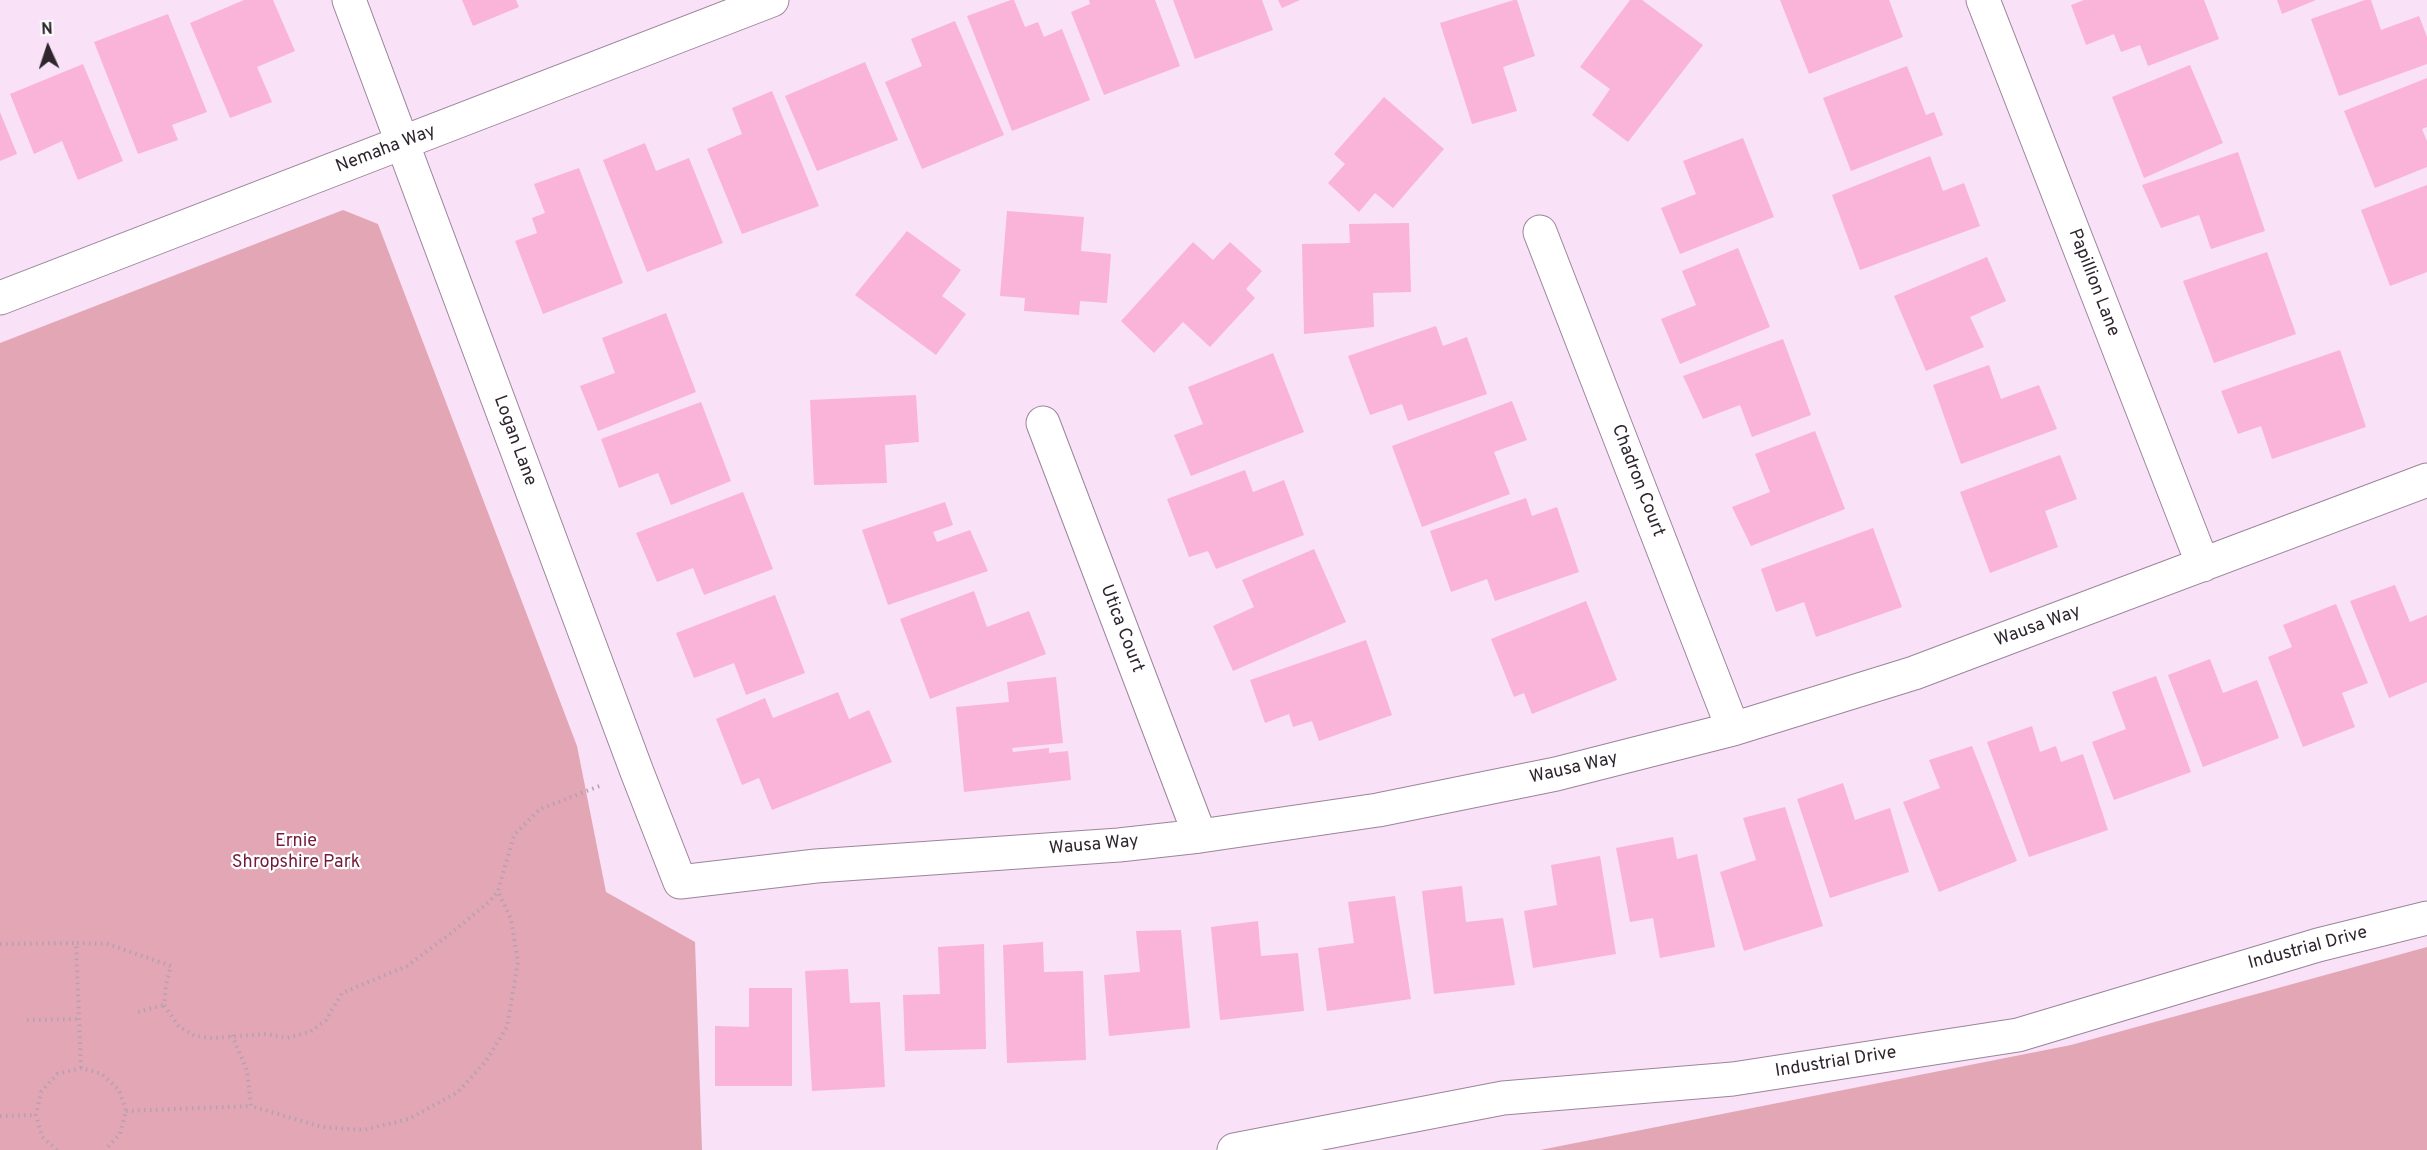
<!DOCTYPE html>
<html>
<head>
<meta charset="utf-8">
<style>
	body { margin:0 }
	#map { position:relative; width:2427px; height:1150px; overflow:hidden; background:#f9e1f8; font-family:Overpass,sans-serif }
	canvas { display:block }
	.north { position:absolute; left:18px; top:18px; width:60px; height:60px; -webkit-text-stroke:4px #fff; paint-order:stroke; rotate:357deg; font-size:16px; font-weight:700; line-height:24px; text-align:center; color:#2e252d }
	.north::after { content:''; display:block; margin:auto; width:21px; height:27px; background:#2e252d; clip-path:polygon(50% 0,100% 100%,50% 72%,0 100%) }
</style>
</head>
<body>
<div id="map">
<canvas width="2427" height="1150"></canvas>
<div class="north">N</div>
</div>
<script>
const c = document.querySelector('canvas').getContext('2d');
c.lineJoin = 'round';
function fill(path, color) {
  c.fillStyle = color;
  c.fill(path, 'evenodd');
}
function toPath(rows) {
  const path = new Path2D();
  for (const r of rows) {
    path.moveTo(r[0], r[1]);
    for (let i = 2; i < r.length; i += 2) path.lineTo(r[i], r[i + 1]);
  }
  return path;
}
function strokePath(path, color, width, dash) {
  c.strokeStyle = color;
  c.lineWidth = width;
  c.lineCap = dash ? 'butt' : 'round';
  c.setLineDash(dash || []);
  c.stroke(path);
}
function write(font, color, halo, rows, align = 'center') {
  c.font = font + ' Overpass,sans-serif';
  c.lineWidth = 4.5;
  c.setLineDash([]);
  c.textBaseline = 'middle';
  c.strokeStyle = halo;
  c.fillStyle = color;
  for (const [text, x, y, turn = 0] of rows) {
    c.save();
    c.translate(x, y);
    c.rotate((+turn || 0) * Math.PI / 180);
    c.textAlign = isNaN(turn) ? turn : align;
    if (halo) c.strokeText(text, 0, 0);
    c.fillText(text, 0, 0);
    c.restore();
  }
}
const green = toPath([
	[343,210,378,224,577,746,606,892,695,942,702,1150,0,1150,0,343],
	[2427,947,2427,1150,1540,1150,2071,1045]
]);
const building = toPath([
	[244,0,273,0,295,51,257,67,272,102,230,118,190,23],
	[462,0,516,0,519,7,473,26],
	[1011,0,1014,0,1025,27,1038,22,1044,37,1062,29,1090,100,1012,131,967,16],
	[1089,0,1155,0,1180,66,1104,95,1071,12,1090,4],
	[1173,0,1262,0,1273,30,1195,59],
	[1278,0,1300,0,1282,8],
	[1514,0,1517,0,1535,56,1503,67,1517,111,1472,124,1440,23],
	[1630,0,1642,0,1703,45,1628,142,1592,115,1610,89,1580,67],
	[1780,0,1889,0,1903,37,1809,74],
	[2084,0,2204,0,2219,39,2148,66,2140,45,2121,52,2114,34,2086,45,2071,5],
	[2277,0,2316,0,2282,14],
	[2365,0,2371,0,2381,30,2419,16,2427,37,2427,64,2339,96,2311,19],
	[168,14,207,112,172,125,178,140,138,154,94,42],
	[955,21,1004,135,922,169,885,82,922,66,911,39],
	[865,62,898,140,817,171,785,96],
	[83,64,123,161,78,180,62,141,34,154,10,94],
	[2190,65,2223,143,2144,178,2112,97],
	[1907,66,1926,115,1934,112,1943,135,1851,171,1823,98],
	[2427,78,2427,127,2422,129,2427,141,2427,167,2375,188,2344,111],
	[772,91,819,206,742,234,707,149,742,134,732,108],
	[1384,97,1444,149,1393,208,1375,193,1359,212,1328,183,1345,164,1334,154],
	[0,112,17,154,0,161],
	[1743,138,1774,217,1680,254,1661,208,1696,194,1683,161],
	[645,143,656,171,689,158,723,243,647,272,603,160],
	[2238,152,2265,231,2211,249,2199,215,2161,228,2142,185],
	[1930,156,1943,191,1964,183,1980,226,1860,270,1832,195],
	[579,168,623,283,543,314,515,241,537,233,532,218,545,213,534,184],
	[2427,185,2427,272,2390,286,2361,210],
	[1007,211,1084,217,1081,251,1111,254,1107,303,1080,301,1079,315,1024,311,1025,298,1000,296],
	[1409,223,1411,292,1373,293,1374,327,1304,334,1302,244,1350,243,1349,224],
	[907,231,961,270,942,296,966,314,936,355,855,295],
	[1193,242,1213,260,1230,242,1262,271,1246,289,1255,298,1210,347,1183,322,1154,353,1121,321],
	[1738,248,1770,327,1680,364,1661,319,1696,305,1682,271],
	[2267,252,2296,334,2214,363,2183,281],
	[1987,257,2006,301,1970,317,1984,347,1926,371,1894,296],
	[666,313,696,392,598,431,580,386,615,373,602,338],
	[1436,326,1443,346,1467,337,1487,394,1408,421,1402,404,1370,415,1348,356],
	[1783,339,1811,415,1752,437,1740,405,1703,419,1683,376],
	[2340,350,2366,427,2272,459,2261,426,2238,434,2221,391],
	[1273,353,1304,432,1191,476,1174,435,1203,424,1188,387],
	[1989,365,2001,399,2039,385,2057,429,1961,464,1933,385],
	[916,395,919,442,885,445,887,483,814,485,810,400],
	[1512,401,1527,440,1494,452,1510,494,1422,527,1392,446],
	[701,402,731,481,671,505,658,473,619,488,601,439],
	[1815,431,1845,509,1751,546,1732,507,1770,492,1755,454],
	[2060,455,2077,499,2045,511,2058,547,1990,573,1960,492],
	[1245,470,1253,492,1284,480,1304,535,1216,569,1208,551,1189,557,1167,499],
	[743,492,773,569,704,595,693,568,657,582,636,533],
	[1526,498,1532,516,1557,507,1579,572,1495,601,1487,579,1451,592,1430,531],
	[945,502,953,525,933,532,937,542,970,530,988,571,888,605,862,530],
	[1873,528,1902,607,1816,637,1804,602,1776,612,1761,569],
	[1314,549,1346,622,1233,671,1213,626,1254,607,1242,580],
	[2395,585,2410,622,2427,615,2427,682,2389,698,2350,601],
	[974,591,987,627,1029,611,1046,654,930,699,900,619],
	[775,595,805,673,746,695,734,663,694,678,676,633],
	[1586,601,1617,680,1532,714,1524,693,1514,697,1491,639],
	[2336,604,2368,683,2342,693,2355,727,2303,747,2268,657,2292,647,2283,625],
	[1366,640,1392,715,1319,741,1312,721,1293,727,1289,714,1265,723,1250,680],
	[2210,659,2223,693,2257,680,2279,738,2203,767,2168,675],
	[2156,676,2191,772,2114,800,2092,742,2126,729,2112,692],
	[1056,677,1063,743,1012,748,1013,752,1049,748,1049,753,1068,751,1071,780,964,792,956,707,1009,702,1007,682],
	[838,692,849,719,869,710,892,762,772,810,759,778,742,785,716,719,765,698,773,718],
	[2032,726,2040,752,2056,746,2061,762,2083,754,2108,830,2029,857,1987,742],
	[1972,746,2017,861,1939,892,1903,802,1940,788,1929,760],
	[1843,783,1855,820,1890,808,1909,872,1830,898,1797,799],
	[1785,807,1823,926,1744,951,1720,872,1756,860,1743,818],
	[1673,837,1677,859,1697,854,1715,947,1660,958,1653,918,1630,922,1616,848],
	[1600,856,1616,954,1533,968,1524,911,1557,905,1551,865],
	[1462,886,1466,922,1503,918,1515,985,1434,994,1422,891],
	[1395,896,1411,999,1327,1011,1318,948,1354,943,1348,902],
	[1258,921,1261,956,1298,953,1304,1011,1220,1020,1211,927],
	[1181,930,1190,1028,1109,1036,1104,975,1140,972,1136,931],
	[1043,942,1044,972,1083,971,1086,1060,1007,1063,1003,945],
	[984,944,986,1049,905,1051,903,995,940,994,938,947],
	[848,969,850,1003,880,1002,885,1087,812,1091,805,971],
	[749,988,792,988,792,1086,715,1086,715,1026,749,1027]
]);
const path = toPath([
	[0,944,76,943],
	[138,1012,164,1005],
	[27,1020,79,1019],
	[232,1035,247,1070,251,1106,322,1127,363,1130,409,1119,458,1092,486,1061,507,1027,518,962,511,919,498,891],
	[81,1068,76,943,108,944,171,966,166,985,164,1005,179,1027,195,1036,213,1038,266,1034,286,1038,310,1032,326,1020,342,993,407,966,450,934,489,902,498,891,514,835,540,809,602,785],
	[126,1111,251,1106],
	[0,1116,36,1115],
	[57,1150,42,1137,36,1115,41,1092,57,1074,81,1068,102,1074,119,1090,126,1111,120,1134,105,1150]
]);
const minor = toPath([
	[349,0,637,772,680,882,816,866,1119,845,1200,836,1378,810,1556,774,1733,729,1914,673,2427,480],
	[1983,0,2203,565],
	[1540,232,1733,729],
	[0,298,772,0],
	[1043,423,1200,836],
	[1234,1150,1503,1098,1733,1079,2018,1035,2318,945,2427,918]
]);
const streetNames = [
	["Nemaha Way",386,150,-21],
	["Papillion Lane",2093,283,69],
	["Logan Lane",514,441,70],
	["Chadron Court",1637,481,69],
	["Wausa Way",2038,627,-20],
	["Utica Court",1121,629,69],
	["Wausa Way",1574,769,-13],
	["Wausa Way",1094,846,-5],
	["Industrial Drive",2308,949,-15],
	["Industrial Drive",1836,1063,-9]
];
const parkNames = [
	["Ernie",296,842],
	["Shropshire Park",296,863]
];
fill(green, '#e3a6b4');
fill(building, '#fab3d9');
strokePath(minor, '#9b859a', 35);
strokePath(path, '#b4a1b3', 4, [1.5, 4.5]);
strokePath(minor, '#fff', 33);
write('18px', '#2e252d', '#fff', streetNames);
write('18px', '#731b3a', '#fff', parkNames);
</script>
</body>
</html>
